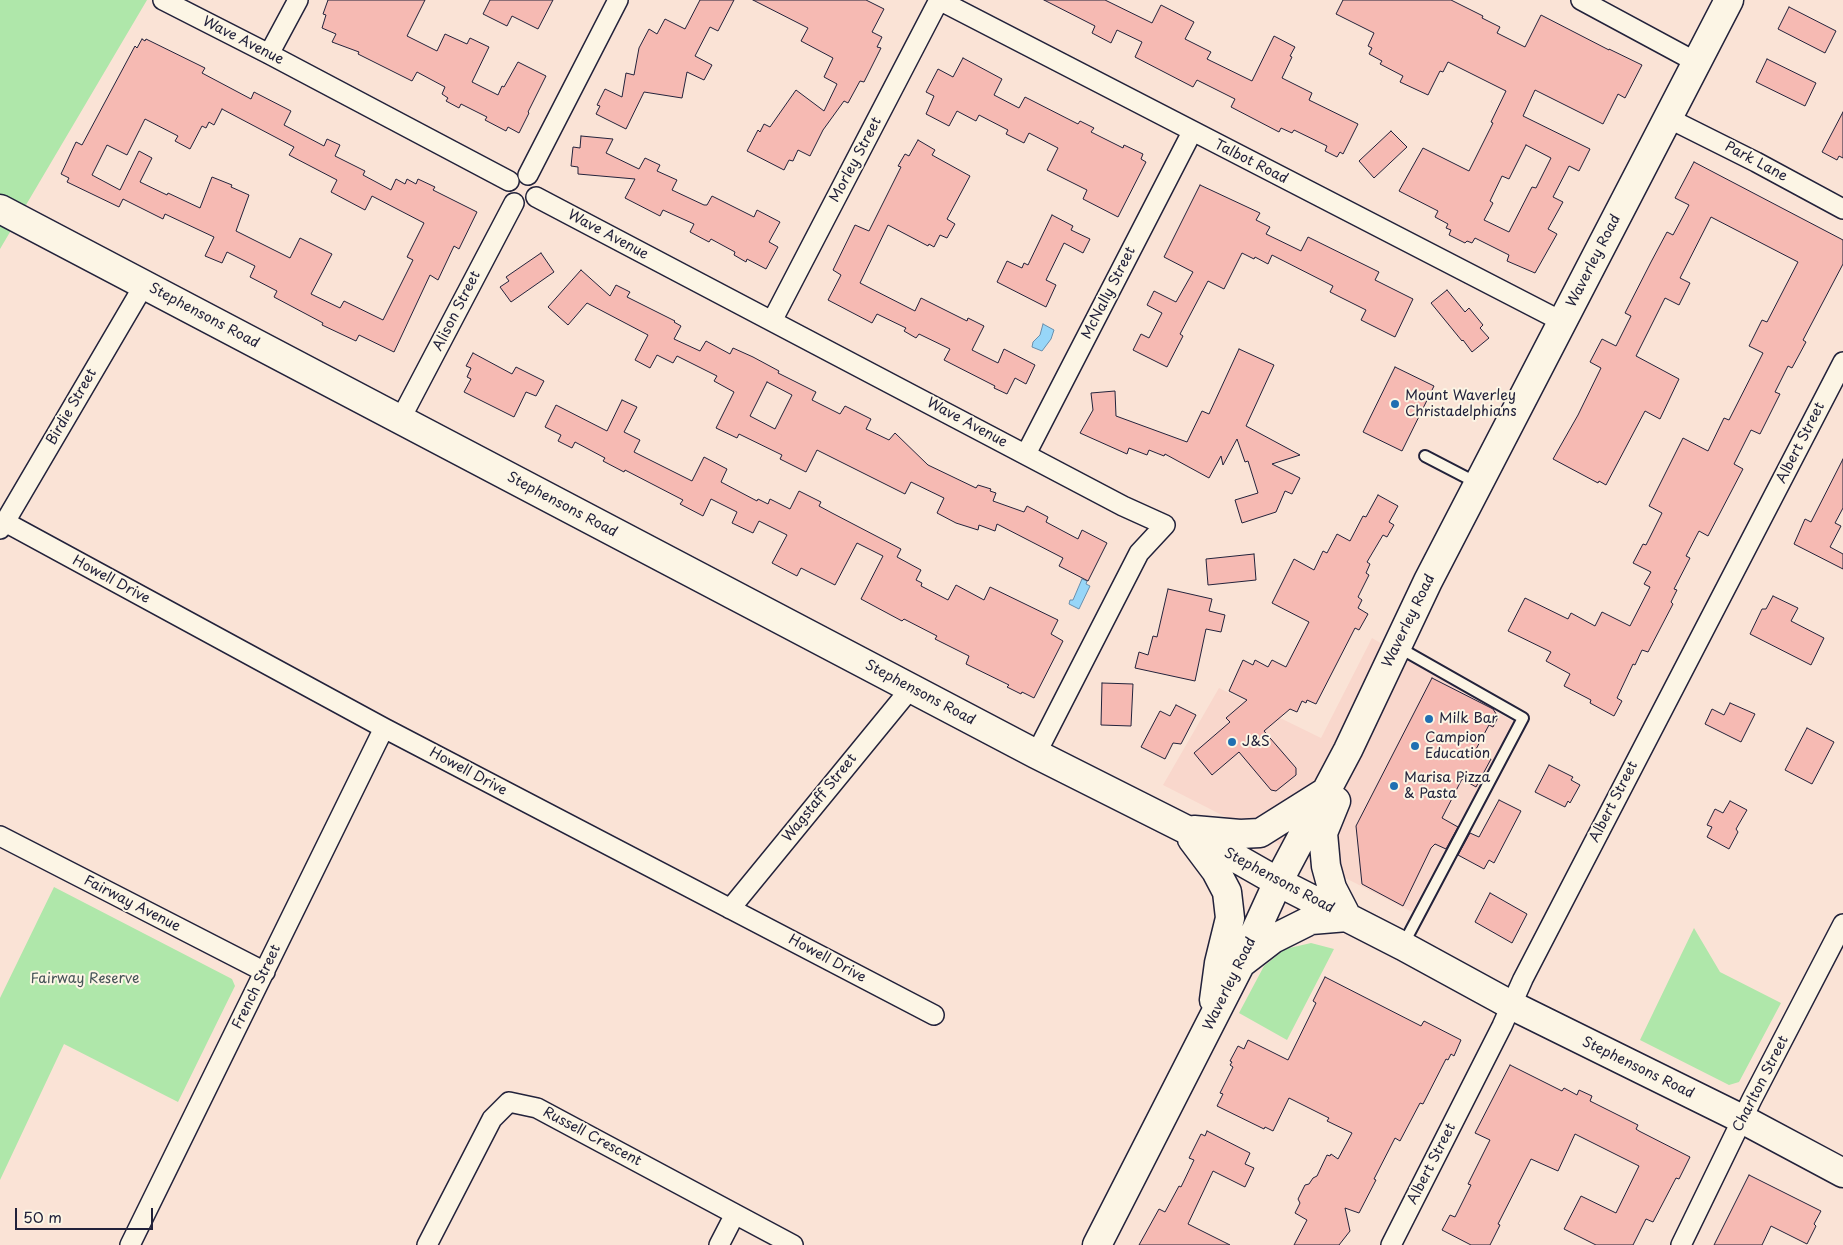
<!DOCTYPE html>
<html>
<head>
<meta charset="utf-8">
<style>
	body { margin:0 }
	#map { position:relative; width:1843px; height:1245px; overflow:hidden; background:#fae3d6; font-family:"Playpen Sans",sans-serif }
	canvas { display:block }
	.scale { position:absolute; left:15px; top:1208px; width:138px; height:22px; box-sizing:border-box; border:2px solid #22223b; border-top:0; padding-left:6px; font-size:15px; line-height:18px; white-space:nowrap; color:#22223b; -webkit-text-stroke:4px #fcf5e5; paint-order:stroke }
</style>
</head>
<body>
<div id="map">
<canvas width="1843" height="1245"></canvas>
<div class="scale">50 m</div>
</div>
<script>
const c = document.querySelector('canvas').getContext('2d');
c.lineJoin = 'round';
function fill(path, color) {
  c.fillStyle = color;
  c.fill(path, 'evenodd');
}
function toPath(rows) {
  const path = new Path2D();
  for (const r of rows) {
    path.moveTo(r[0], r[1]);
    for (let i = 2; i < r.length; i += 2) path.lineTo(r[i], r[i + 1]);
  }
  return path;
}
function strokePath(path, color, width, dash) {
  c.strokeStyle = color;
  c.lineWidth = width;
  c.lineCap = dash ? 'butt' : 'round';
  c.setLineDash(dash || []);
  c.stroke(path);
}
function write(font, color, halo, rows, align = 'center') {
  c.font = font + ' "Playpen Sans",sans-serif';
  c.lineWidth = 4;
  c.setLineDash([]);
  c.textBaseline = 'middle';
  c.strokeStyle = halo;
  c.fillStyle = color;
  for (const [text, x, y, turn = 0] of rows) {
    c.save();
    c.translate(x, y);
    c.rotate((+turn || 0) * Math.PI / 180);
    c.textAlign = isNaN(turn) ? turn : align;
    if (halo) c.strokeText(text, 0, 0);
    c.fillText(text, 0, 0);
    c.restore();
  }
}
const built = toPath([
	[1372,638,1514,722,1412,912,1163,785,1219,688,1321,738]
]);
const green = toPath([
	[0,0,147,0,0,249],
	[54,887,232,979,235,986,178,1102,64,1044,0,1180,0,998],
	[1694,928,1720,972,1781,1003,1739,1082,1729,1085,1640,1040],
	[1311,943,1334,949,1287,1040,1239,1013,1264,966,1285,949]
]);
const water = toPath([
	[1043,324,1054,330,1051,339,1042,351,1032,347,1033,342,1040,335,1043,324],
	[1082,579,1087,581,1086,584,1090,586,1079,609,1069,604,1070,600,1073,600,1082,579]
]);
const building = toPath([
	[328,0,425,0,407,36,437,51,445,34,467,44,470,38,489,47,472,82,498,95,502,86,504,87,518,62,546,76,528,112,529,113,519,133,508,127,506,131,485,120,487,117,461,104,459,108,446,101,448,98,442,94,445,87,417,72,412,81,358,54,359,52,332,42,336,34,322,28,326,15,323,14,328,0],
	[490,0,553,0,538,29,512,16,507,26,483,14,490,0],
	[700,0,734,0,718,31,710,27,695,56,712,65,704,80,687,72,682,98,644,92,626,129,596,114,600,106,597,105,605,89,622,97,626,73,634,75,639,48,649,29,657,34,665,19,685,29,700,0],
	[753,0,866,0,884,9,872,32,882,37,877,47,881,48,864,82,860,81,848,103,844,101,823,130,810,156,798,150,793,161,789,160,784,170,747,151,758,130,760,132,764,124,770,127,796,90,824,111,837,84,824,77,833,58,801,41,808,28,753,0],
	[1044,0,1105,0,1152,23,1161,5,1194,22,1185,39,1211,52,1207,59,1252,81,1274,36,1295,47,1290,56,1292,57,1282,78,1312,93,1309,100,1358,124,1343,154,1340,152,1337,157,1325,151,1327,146,1294,130,1292,133,1281,128,1279,132,1231,107,1235,99,1197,80,1193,87,1135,57,1142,42,1117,30,1111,43,1092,33,1095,26,1044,0],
	[1343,0,1451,0,1483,16,1482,18,1500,27,1497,33,1525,47,1541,15,1609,50,1609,49,1642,65,1625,98,1618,94,1603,124,1535,90,1523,116,1590,149,1579,171,1569,166,1553,197,1563,202,1548,229,1557,234,1535,273,1507,261,1509,255,1475,238,1472,243,1467,241,1465,243,1449,235,1451,230,1446,228,1448,224,1435,217,1438,211,1399,191,1423,148,1469,171,1493,123,1491,122,1506,91,1448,62,1443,72,1440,71,1428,95,1400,82,1403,76,1380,64,1382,61,1369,54,1372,48,1368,46,1374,33,1336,14,1343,0],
	[1526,145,1551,158,1536,188,1532,187,1509,232,1484,220,1493,203,1490,201,1502,176,1509,179,1526,145],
	[1789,7,1836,31,1825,53,1778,29,1789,7],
	[142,39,145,41,146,39,205,68,202,73,251,99,254,92,291,111,284,125,324,146,327,139,340,145,335,156,365,171,363,175,391,190,396,179,405,184,407,179,416,184,418,179,435,187,433,190,477,212,459,249,454,246,438,280,430,275,394,352,359,335,356,341,322,325,323,323,274,297,277,291,250,277,255,266,227,252,222,263,205,256,214,237,165,214,163,219,123,199,119,207,67,182,69,178,61,174,76,142,82,145,135,46,137,48,142,39],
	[222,109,294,147,289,155,337,180,331,192,365,210,372,196,424,223,407,257,413,260,383,320,344,301,340,308,311,294,332,254,300,238,290,258,236,231,249,195,231,187,232,185,212,177,200,208,168,193,167,195,140,182,152,158,139,151,120,190,92,175,107,145,127,155,145,119,178,136,175,141,190,149,202,126,206,128,209,122,214,125,222,109],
	[963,58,1002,79,994,95,1019,108,1025,97,1078,124,1080,121,1094,128,1091,132,1123,148,1124,145,1143,154,1141,159,1146,162,1118,217,1083,199,1087,190,1047,170,1058,148,1029,133,1024,143,1006,134,1008,130,979,115,976,121,957,111,949,126,926,114,934,96,926,92,938,69,953,77,963,58],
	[1767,59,1816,83,1805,106,1756,82,1767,59],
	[1843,112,1843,158,1839,156,1837,160,1822,152,1843,112],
	[1391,131,1407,147,1374,178,1359,161,1391,131],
	[581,136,613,139,606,153,639,169,645,158,660,165,657,171,677,180,672,190,704,205,707,205,712,196,754,217,757,210,780,222,769,242,778,247,766,269,747,259,746,262,734,255,735,252,711,239,709,242,690,232,694,224,663,210,660,216,625,198,635,179,578,174,578,167,571,166,573,147,580,148,581,136],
	[918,140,935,150,932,155,970,176,947,219,955,224,947,238,940,235,934,247,929,244,928,246,888,225,860,283,915,311,921,298,967,321,968,318,984,326,972,350,998,363,1004,349,1035,365,1026,384,1015,378,1007,394,994,388,995,386,944,360,950,349,919,334,916,338,904,331,906,328,877,314,872,323,828,300,841,275,833,270,855,225,869,231,901,167,898,166,905,154,909,156,918,140],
	[1694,162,1843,240,1843,264,1803,340,1806,342,1792,368,1788,366,1775,392,1780,394,1760,434,1751,430,1734,464,1743,469,1708,536,1699,531,1686,556,1690,558,1674,589,1677,590,1671,602,1673,604,1648,652,1642,650,1635,665,1633,664,1617,698,1622,701,1614,716,1590,703,1591,700,1564,686,1570,674,1546,661,1551,652,1508,631,1525,598,1568,619,1571,613,1595,626,1602,612,1630,626,1650,587,1644,584,1651,572,1633,563,1643,544,1646,545,1662,513,1649,506,1683,438,1708,451,1724,418,1729,420,1763,353,1749,346,1762,320,1767,322,1798,262,1711,217,1680,278,1690,283,1679,305,1665,298,1636,356,1679,379,1660,419,1645,411,1606,485,1599,481,1598,483,1553,459,1578,415,1601,368,1590,362,1602,339,1616,346,1631,316,1625,313,1651,262,1667,232,1673,235,1689,205,1675,198,1694,162],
	[1200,185,1260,213,1256,220,1270,227,1266,234,1301,251,1308,237,1379,272,1375,280,1413,299,1395,337,1361,320,1366,310,1330,292,1333,286,1272,255,1268,264,1255,257,1254,259,1242,253,1224,289,1208,281,1180,334,1183,336,1167,367,1133,350,1141,334,1149,338,1162,313,1147,305,1154,291,1176,302,1193,272,1164,257,1200,185],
	[1052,215,1073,226,1071,230,1090,239,1083,253,1064,243,1046,280,1056,285,1046,307,997,282,1007,261,1022,268,1024,263,1028,265,1052,215],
	[541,253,554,272,511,302,500,287,509,281,506,277,541,253],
	[581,270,610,296,616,285,630,292,627,297,675,321,674,322,681,326,674,339,700,351,706,341,730,354,733,348,753,357,779,371,778,373,816,392,812,400,840,414,845,406,871,419,866,429,889,440,895,433,928,465,976,488,978,485,991,489,990,491,996,493,993,501,1024,512,1027,506,1048,517,1046,522,1078,539,1082,530,1107,543,1088,581,1059,566,1063,558,997,524,995,531,979,525,978,530,956,523,937,513,944,498,911,482,905,494,817,450,806,472,780,459,782,455,739,434,737,438,716,428,734,392,714,381,717,376,677,356,673,363,657,355,650,368,635,360,648,335,587,303,568,325,548,307,581,270],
	[767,382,792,395,775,429,750,416,767,382],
	[1447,290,1465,312,1469,308,1483,325,1480,328,1489,338,1472,352,1463,340,1462,341,1431,303,1447,290],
	[1239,349,1274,365,1246,426,1300,455,1272,464,1300,478,1292,494,1285,491,1276,512,1242,523,1235,500,1258,493,1248,461,1245,462,1237,439,1223,465,1221,456,1209,478,1165,454,1164,456,1149,450,1147,455,1129,448,1127,454,1080,433,1093,410,1091,393,1115,391,1116,416,1187,442,1202,411,1209,414,1239,349],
	[473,353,512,374,516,367,544,381,536,396,526,392,514,417,464,392,471,379,467,377,471,368,466,366,473,353],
	[1395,367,1434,386,1402,451,1363,432,1395,367],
	[622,400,637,407,624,432,640,440,634,452,692,481,704,457,727,469,721,482,757,501,758,499,768,504,770,499,790,509,799,491,821,502,819,506,832,513,901,549,897,557,921,570,916,580,922,583,921,586,948,600,956,585,984,600,990,587,1058,620,1051,634,1063,641,1034,698,1022,692,1021,694,1007,687,1009,685,966,664,969,656,935,639,937,636,904,619,902,621,861,599,883,556,857,543,835,585,801,568,797,576,772,563,787,535,759,521,753,533,732,523,737,512,711,499,703,516,680,504,683,500,625,470,624,472,603,461,605,458,575,442,572,448,558,441,561,435,545,427,556,405,607,431,622,400],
	[1843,459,1843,508,1835,523,1841,526,1830,547,1843,554,1843,569,1794,544,1805,519,1811,522,1843,459],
	[1378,495,1398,506,1389,522,1394,525,1387,537,1383,535,1367,562,1370,564,1366,573,1369,575,1358,597,1362,600,1358,608,1368,614,1359,630,1355,628,1316,704,1307,700,1306,703,1302,701,1297,712,1290,709,1264,731,1296,768,1296,775,1276,791,1271,790,1239,752,1212,775,1194,753,1230,722,1226,718,1247,700,1229,691,1243,660,1253,665,1255,660,1268,667,1272,660,1286,667,1309,622,1272,603,1294,559,1314,570,1323,551,1327,553,1337,534,1350,541,1363,516,1366,517,1378,495],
	[1254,554,1256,580,1208,585,1206,559,1254,554],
	[1168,589,1212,599,1209,611,1225,615,1221,632,1206,629,1195,681,1135,668,1139,652,1148,655,1153,636,1157,637,1168,589],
	[1773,596,1798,608,1791,621,1824,638,1811,665,1750,634,1762,609,1766,609,1773,596],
	[1432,678,1493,709,1498,717,1493,727,1489,725,1475,751,1491,759,1476,787,1462,779,1442,818,1458,827,1446,849,1435,844,1431,848,1403,906,1362,884,1356,826,1432,678],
	[1102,683,1133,684,1131,726,1101,725,1102,683],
	[1730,703,1755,714,1741,742,1705,724,1712,709,1724,715,1730,703],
	[1176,705,1196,715,1181,744,1173,743,1165,759,1141,747,1160,711,1170,716,1176,705],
	[1807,728,1834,742,1812,784,1785,770,1807,728],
	[1549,765,1573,777,1571,780,1580,785,1570,803,1568,801,1565,807,1535,792,1549,765],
	[1499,800,1521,811,1494,863,1489,860,1484,869,1458,855,1470,833,1479,837,1499,800],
	[1730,801,1747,810,1736,829,1738,832,1729,849,1707,837,1712,827,1707,825,1715,809,1723,813,1730,801],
	[1490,893,1527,914,1512,943,1475,922,1490,893],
	[1325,977,1421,1026,1424,1021,1461,1040,1454,1056,1451,1054,1448,1060,1446,1059,1423,1104,1420,1103,1400,1141,1395,1138,1374,1179,1376,1180,1359,1213,1345,1208,1350,1231,1339,1245,1294,1245,1307,1220,1295,1213,1300,1203,1298,1199,1305,1185,1309,1184,1313,1178,1317,1176,1327,1155,1330,1156,1331,1154,1338,1159,1352,1133,1327,1121,1329,1118,1289,1098,1273,1131,1265,1127,1264,1129,1217,1106,1223,1094,1220,1093,1233,1067,1230,1065,1232,1062,1230,1061,1238,1046,1244,1049,1248,1040,1288,1060,1316,1003,1313,1001,1325,977],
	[1510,1065,1562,1091,1564,1088,1577,1095,1579,1090,1592,1096,1590,1101,1638,1125,1636,1129,1639,1131,1690,1157,1679,1179,1676,1178,1653,1222,1646,1219,1633,1245,1596,1245,1564,1229,1581,1196,1616,1213,1639,1166,1575,1134,1558,1171,1531,1159,1498,1224,1500,1225,1490,1245,1471,1245,1442,1230,1450,1215,1455,1217,1471,1185,1468,1184,1490,1140,1475,1133,1510,1065],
	[1207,1131,1250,1153,1245,1164,1254,1168,1245,1187,1213,1171,1188,1224,1230,1245,1139,1245,1159,1209,1165,1212,1179,1186,1181,1187,1194,1160,1189,1158,1201,1134,1205,1136,1207,1131],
	[1749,1175,1821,1211,1814,1224,1816,1226,1807,1244,1771,1226,1762,1245,1714,1245,1749,1175]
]);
const service = toPath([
	[1425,456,1477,483],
	[1398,647,1523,718,1403,945]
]);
const minor = toPath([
	[163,0,269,54,509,181],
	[939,0,1563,322],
	[1581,0,1696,62],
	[269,54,298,0],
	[1668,118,1756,162,1843,209],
	[528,175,618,0],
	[536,197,1123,506,1165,525,1139,553,1036,754],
	[772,321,939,0],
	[400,420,514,203],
	[1026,454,1192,132],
	[5,522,384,728,934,1015],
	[0,529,5,522,144,285],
	[0,836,265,972],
	[730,909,911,688],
	[735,1214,793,1245],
	[130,1245,384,728],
	[427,1245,492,1119,509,1102,537,1108,735,1214,719,1245],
	[1391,1245,1502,1026,1523,979,1843,362],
	[1681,1245,1752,1099,1843,924]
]);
const primary = toPath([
	[0,209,1036,754,1185,829,1278,882,1403,946,1511,1005,1742,1119,1843,1173],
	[1336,801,1323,833,1326,866,1332,888,1347,917],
	[1194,830,1240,834,1260,833,1322,794],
	[1192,839,1216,871,1227,892,1230,918,1219,963,1214,1000],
	[1243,962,1273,939,1311,920,1347,917],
	[1097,1245,1240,965,1278,882,1348,750,1428,581,1729,0]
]);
const markers = [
	[1395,404,5,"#1f6fb2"],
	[1429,719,5,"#1f6fb2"],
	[1232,742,5,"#1f6fb2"],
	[1415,746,5,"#1f6fb2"],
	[1394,786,5,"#1f6fb2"]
];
const streetNames = [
	["Wave Avenue",243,41,27],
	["Morley Street",856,160,-62],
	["Talbot Road",1251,162,27],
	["Park Lane",1756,162,28],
	["Wave Avenue",608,235,28],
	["Waverley Road",1594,261,-63],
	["McNally Street",1109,293,-63],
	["Alison Street",457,311,-63],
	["Stephensons Road",204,316,28],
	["Birdie Street",72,407,-60],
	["Wave Avenue",967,423,28],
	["Albert Street",1801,443,-63],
	["Stephensons Road",562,505,28],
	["Howell Drive",111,580,28],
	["Waverley Road",1409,621,-64],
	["Stephensons Road",920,693,28],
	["Howell Drive",468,772,28],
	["Wagstaff Street",820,798,-51],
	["Albert Street",1614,802,-63],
	["Stephensons Road",1279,881,28],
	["Fairway Avenue",132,904,27],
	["Howell Drive",827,959,28],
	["Waverley Road",1230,984,-64],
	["French Street",257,987,-64],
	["Stephensons Road",1638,1068,26],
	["Charlton Street",1761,1084,-63],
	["Russell Crescent",592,1137,28],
	["Albert Street",1432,1164,-63]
];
const poiNames = [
	["Mount Waverley",1405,396],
	["Christadelphians",1405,412],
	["Milk Bar",1439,719],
	["Campion",1425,738],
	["Education",1425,754],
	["J&S",1242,742],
	["Marisa Pizza",1404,778],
	["& Pasta",1404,794]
];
const parkNames = [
	["Fairway Reserve",85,979]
];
fill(built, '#f9d7cc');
fill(green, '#afe7aa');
fill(water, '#97d6f8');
strokePath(water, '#688eac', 1);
fill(building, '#f6bab3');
strokePath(building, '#22223b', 1);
strokePath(service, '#22223b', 14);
strokePath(minor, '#22223b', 22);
strokePath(primary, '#22223b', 31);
strokePath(service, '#fcf5e5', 10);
strokePath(minor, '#fcf5e5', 19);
strokePath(primary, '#fcf5e5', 28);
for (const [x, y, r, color] of markers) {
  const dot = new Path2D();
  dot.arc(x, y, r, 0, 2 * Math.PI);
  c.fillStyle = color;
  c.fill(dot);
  strokePath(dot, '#fcf5e5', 2);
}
write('14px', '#22223b', '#fcf5e5', streetNames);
write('14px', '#22223b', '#fcf5e5', poiNames, 'left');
write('14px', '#455357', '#fcf5e5', parkNames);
</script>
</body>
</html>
